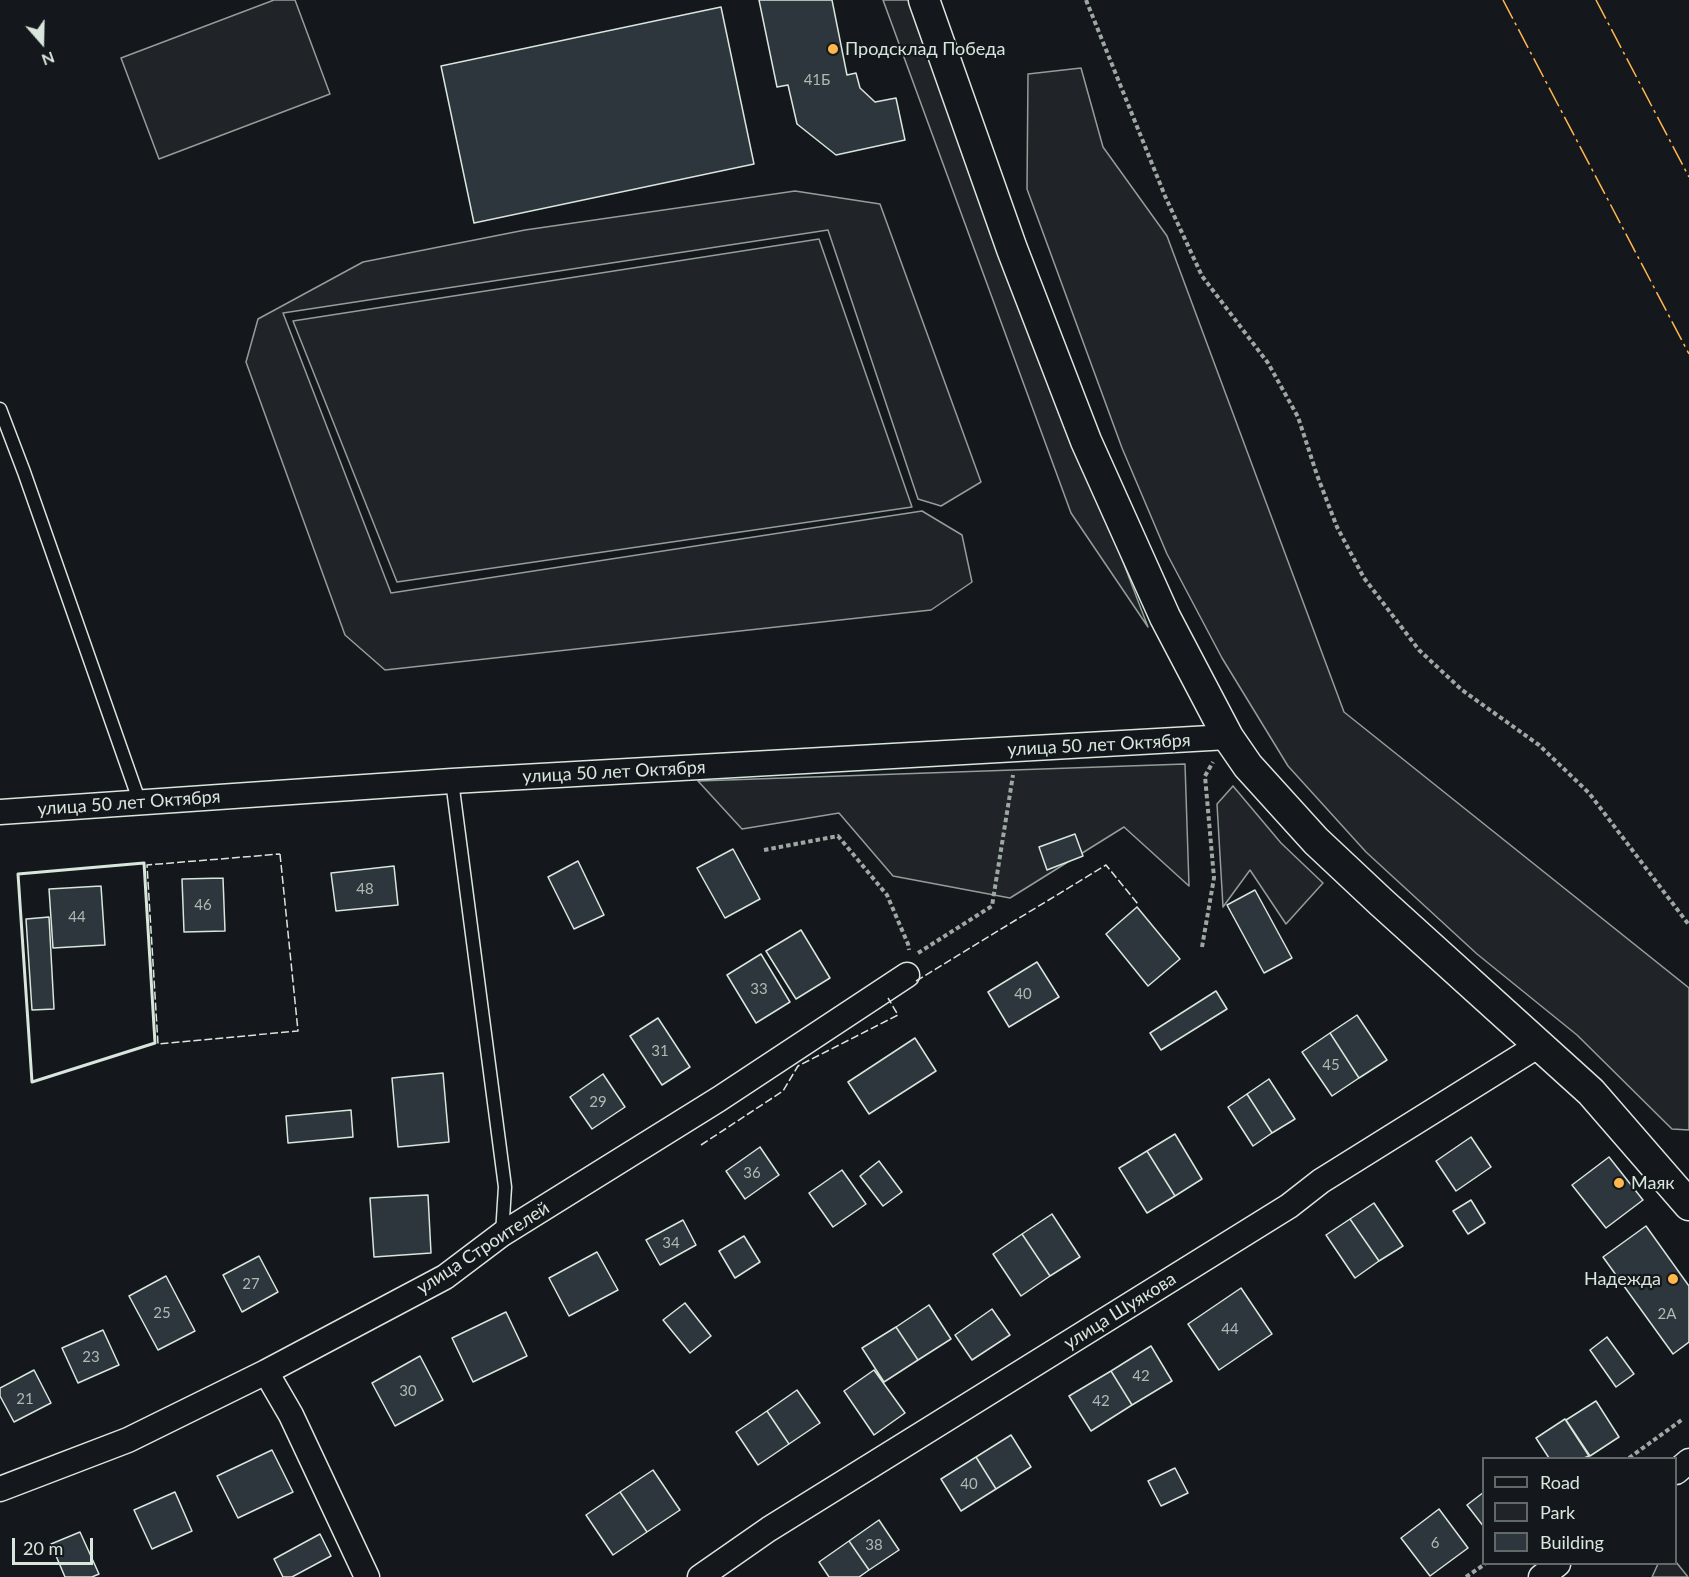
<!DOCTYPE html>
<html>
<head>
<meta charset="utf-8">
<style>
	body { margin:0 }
	#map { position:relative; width:1689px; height:1577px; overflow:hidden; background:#14181c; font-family:Lato,sans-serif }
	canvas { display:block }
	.legend { position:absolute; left:1482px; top:1457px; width:195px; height:108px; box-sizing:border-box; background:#14181c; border:2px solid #626a69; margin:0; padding:8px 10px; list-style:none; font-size:18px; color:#d8e6dc }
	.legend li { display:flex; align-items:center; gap:12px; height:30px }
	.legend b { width:30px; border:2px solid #626a69 }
	.north { position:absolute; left:12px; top:12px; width:60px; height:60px; -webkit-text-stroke:4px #14181c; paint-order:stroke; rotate:160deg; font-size:16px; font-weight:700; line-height:24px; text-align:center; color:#d8e6dc }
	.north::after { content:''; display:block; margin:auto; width:21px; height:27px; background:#d8e6dc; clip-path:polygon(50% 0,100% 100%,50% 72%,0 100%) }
	.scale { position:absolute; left:12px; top:1538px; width:81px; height:27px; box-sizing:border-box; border:3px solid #d8e6dc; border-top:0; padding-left:8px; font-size:18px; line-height:21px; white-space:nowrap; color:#d8e6dc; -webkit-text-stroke:4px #14181c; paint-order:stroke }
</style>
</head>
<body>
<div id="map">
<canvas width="1689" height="1577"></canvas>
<ul class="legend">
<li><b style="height:8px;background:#14181c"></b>Road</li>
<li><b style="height:16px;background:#202428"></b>Park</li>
<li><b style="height:16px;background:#2c363c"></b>Building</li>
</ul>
<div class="north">N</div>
<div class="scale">20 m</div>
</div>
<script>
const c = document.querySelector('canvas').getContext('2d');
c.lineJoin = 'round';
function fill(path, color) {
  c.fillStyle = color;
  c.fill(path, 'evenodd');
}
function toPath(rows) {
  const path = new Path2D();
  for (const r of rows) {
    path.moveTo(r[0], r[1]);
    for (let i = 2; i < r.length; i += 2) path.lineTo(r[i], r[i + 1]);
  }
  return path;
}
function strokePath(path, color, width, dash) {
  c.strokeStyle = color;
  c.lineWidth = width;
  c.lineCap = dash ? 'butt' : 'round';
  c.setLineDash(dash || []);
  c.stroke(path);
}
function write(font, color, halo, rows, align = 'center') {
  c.font = font + ' Lato,sans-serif';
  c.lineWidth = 4.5;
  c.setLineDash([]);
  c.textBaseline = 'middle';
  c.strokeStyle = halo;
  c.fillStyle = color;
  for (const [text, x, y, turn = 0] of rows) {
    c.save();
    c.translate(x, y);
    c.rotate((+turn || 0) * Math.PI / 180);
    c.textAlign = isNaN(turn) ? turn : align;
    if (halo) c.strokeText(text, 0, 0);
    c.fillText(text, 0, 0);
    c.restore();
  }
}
const green = toPath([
	[274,0,295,0,330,94,159,159,121,58,274,0],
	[883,0,908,0,1148,627,1071,513,883,0],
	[1081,68,1103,147,1167,236,1344,712,1689,988,1689,1130,1672,1129,1577,1035,1477,954,1366,852,1288,766,1222,658,1167,554,1122,448,1027,189,1028,74,1081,68],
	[795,191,880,204,981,482,941,506,918,499,828,230,283,313,391,593,922,511,962,535,972,582,931,610,385,670,345,635,246,362,258,319,363,262,525,230,795,191],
	[819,239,912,507,397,582,293,321,819,239],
	[1185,764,1189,886,1124,827,1010,898,893,876,839,813,742,829,698,781,1185,764],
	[1233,786,1281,843,1323,883,1286,924,1250,870,1223,907,1217,804,1233,786],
	[1676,1562,1688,1577,1652,1577,1658,1564,1676,1564,1676,1562]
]);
const building = toPath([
	[759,0,832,0,847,75,856,73,860,88,875,102,896,98,905,140,836,155,797,124,788,85,777,87,759,0],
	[721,7,754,164,474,223,441,66,721,7],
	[1075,834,1083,856,1047,870,1039,847,1075,834],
	[733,849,760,899,725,918,697,868,733,849],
	[578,861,604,915,574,929,548,877,578,861],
	[394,866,398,905,336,911,331,873,394,866],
	[223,878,225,931,184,932,182,879,223,878],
	[101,886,105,945,53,948,49,889,101,886],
	[1255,890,1292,958,1264,973,1227,905,1255,890],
	[1137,907,1180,959,1148,986,1106,934,1137,907],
	[49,917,54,1009,32,1010,26,919,49,917],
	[801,930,830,978,796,999,766,951,801,930],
	[761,954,790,1002,756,1023,727,975,761,954],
	[1037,962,1059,997,1009,1027,988,992,1037,962],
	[1216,991,1227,1009,1161,1050,1150,1033,1216,991],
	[1357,1015,1387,1060,1359,1078,1330,1033,1357,1015],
	[658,1018,690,1067,662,1085,630,1036,658,1018],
	[1330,1033,1359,1078,1332,1096,1302,1052,1330,1033],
	[915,1038,936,1071,869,1114,848,1082,915,1038],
	[443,1073,449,1142,398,1147,392,1078,443,1073],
	[603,1074,625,1107,592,1129,570,1097,603,1074],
	[1269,1079,1295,1119,1272,1133,1247,1094,1269,1079],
	[1247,1094,1272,1133,1253,1146,1228,1107,1247,1094],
	[351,1110,353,1137,288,1143,286,1116,351,1110],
	[1175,1134,1202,1179,1175,1196,1147,1151,1175,1134],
	[1471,1137,1491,1167,1456,1191,1436,1161,1471,1137],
	[760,1147,779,1175,745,1199,726,1171,760,1147],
	[1147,1151,1175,1196,1147,1213,1119,1168,1147,1151],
	[1609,1157,1643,1200,1606,1228,1572,1185,1609,1157],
	[879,1161,902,1192,883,1206,860,1176,879,1161],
	[842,1170,866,1204,833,1227,809,1193,842,1170],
	[428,1195,431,1253,374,1257,370,1198,428,1195],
	[1471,1200,1485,1223,1468,1234,1453,1211,1471,1200],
	[1374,1203,1403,1246,1379,1261,1350,1219,1374,1203],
	[1052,1214,1080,1257,1050,1276,1022,1234,1052,1214],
	[1350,1219,1379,1261,1355,1278,1326,1235,1350,1219],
	[683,1220,696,1245,660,1265,646,1240,683,1220],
	[1646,1226,1689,1286,1689,1342,1673,1354,1603,1257,1646,1226],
	[1022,1234,1050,1276,1021,1296,993,1254,1022,1234],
	[744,1236,760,1262,735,1278,719,1251,744,1236],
	[597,1252,618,1290,569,1316,549,1278,597,1252],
	[259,1256,278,1292,242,1312,223,1275,259,1256],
	[166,1276,195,1331,158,1350,129,1296,166,1276],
	[1241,1288,1272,1334,1219,1370,1188,1324,1241,1288],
	[685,1303,711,1336,690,1353,663,1320,685,1303],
	[929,1305,951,1339,918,1360,896,1327,929,1305],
	[992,1309,1010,1335,972,1360,955,1335,992,1309],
	[506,1312,527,1356,473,1382,452,1338,506,1312],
	[896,1327,918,1360,884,1382,862,1348,896,1327],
	[103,1330,119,1365,78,1383,62,1348,103,1330],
	[1607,1337,1634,1374,1616,1387,1590,1350,1607,1337],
	[1151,1346,1172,1381,1132,1405,1111,1371,1151,1346],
	[420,1356,443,1400,395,1426,372,1383,420,1356],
	[34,1370,51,1403,14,1422,0,1396,0,1388,34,1370],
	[874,1370,905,1413,874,1435,844,1391,874,1370],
	[1111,1371,1132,1405,1091,1431,1069,1396,1111,1371],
	[797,1390,820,1423,789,1444,767,1411,797,1390],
	[1596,1401,1619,1437,1590,1456,1566,1420,1596,1401],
	[767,1411,789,1444,758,1465,736,1432,767,1411],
	[1565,1419,1589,1456,1584,1458,1549,1458,1536,1438,1565,1419],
	[1011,1435,1031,1467,996,1489,976,1457,1011,1435],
	[272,1450,293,1492,238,1518,217,1476,272,1450],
	[976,1457,996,1489,961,1511,941,1479,976,1457],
	[1175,1468,1188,1493,1161,1506,1148,1481,1175,1468],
	[653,1470,680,1510,647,1532,620,1492,653,1470],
	[175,1492,192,1531,152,1549,134,1510,175,1492],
	[620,1492,647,1532,613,1555,586,1515,620,1492],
	[1484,1492,1484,1527,1467,1505,1484,1492],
	[1439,1509,1468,1548,1430,1576,1401,1538,1439,1509],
	[879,1520,899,1550,869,1570,849,1541,879,1520],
	[80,1532,99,1574,92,1577,65,1577,51,1544,80,1532],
	[320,1534,331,1556,292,1577,283,1577,274,1559,320,1534],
	[849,1541,869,1570,859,1577,829,1577,819,1562,849,1541]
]);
const path = toPath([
	[1086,0,1165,196,1202,276,1268,363,1298,417,1317,475,1337,527,1364,578,1419,650,1462,690,1539,745,1589,793,1689,925],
	[764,850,838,836,887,895,908,944,909,950],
	[1202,947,1214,878,1205,776,1213,762],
	[918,953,992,906,1013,775],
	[1629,1458,1683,1419],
	[1466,1577,1485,1564]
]);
const service = toPath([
	[0,409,24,472,140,803],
	[452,781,505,1187,502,1234]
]);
const minor = toPath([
	[0,812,452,781,1228,737],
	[266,1372,291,1415,367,1577],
	[1676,1472,1689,1461],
	[0,1489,128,1440,266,1372,445,1277,502,1234,719,1099,907,975],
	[700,1577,769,1529,1289,1206,1321,1181,1539,1045],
	[1541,1577,1558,1564]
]);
const tertiary = toPath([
	[924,0,1012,249,1086,441,1165,617,1228,737,1248,766,1316,841,1381,902,1591,1092,1689,1205]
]);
const fence = toPath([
	[280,854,298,1031,158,1044,147,865,280,854],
	[916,981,1106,865,1138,904],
	[701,1145,783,1091,798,1066,898,1015,888,998]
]);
const wall = toPath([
	[144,863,155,1043,32,1082,18,874,144,863]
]);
const power = toPath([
	[1503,0,1689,354],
	[1596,0,1689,177]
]);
const markers = [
	[833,49,6,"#ffb74d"],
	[1619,1183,6,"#ffb74d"],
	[1673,1279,6,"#ffb74d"]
];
const numberNames = [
	["41Б",817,80],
	["48",365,889],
	["46",203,905],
	["44",77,917],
	["33",759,989],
	["40",1023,994],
	["31",660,1051],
	["45",1331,1065],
	["29",598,1102],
	["36",752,1173],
	["34",671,1243],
	["27",251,1284],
	["25",162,1313],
	["2А",1667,1314],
	["44",1230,1329],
	["23",91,1357],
	["42",1141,1376],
	["30",408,1391],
	["21",25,1399],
	["42",1101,1401],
	["40",969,1484],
	["6",1435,1543],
	["38",874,1545]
];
const poiNames = [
	["Продсклад Победа",845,49],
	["Маяк",1631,1183],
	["Надежда",1661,1279,"right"]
];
const streetNames = [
	["улица 50 лет Октября",1099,745,-3],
	["улица 50 лет Октября",614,772,-3],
	["улица 50 лет Октября",129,803,-4],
	["улица Строителей",483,1248,-33],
	["улица Шуякова",1120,1311,-32]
];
fill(green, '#202428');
strokePath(green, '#939e99', 1.5);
fill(building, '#2c363c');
strokePath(building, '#d8e6dc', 1.5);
strokePath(service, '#d8e6dc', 15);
strokePath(minor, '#d8e6dc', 27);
strokePath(tertiary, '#d8e6dc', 33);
strokePath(path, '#9da8a2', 4, [4.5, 3]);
strokePath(service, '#14181c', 12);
strokePath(minor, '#14181c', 24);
strokePath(tertiary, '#14181c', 30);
strokePath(fence, '#d8e6dc', 1.5, [8, 3]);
strokePath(wall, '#d8e6dc', 3);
strokePath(power, '#ffb74d', 1.5, [21, 4.5, 3, 4.5]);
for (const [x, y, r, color] of markers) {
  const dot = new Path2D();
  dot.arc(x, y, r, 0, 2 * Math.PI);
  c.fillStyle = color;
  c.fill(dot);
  strokePath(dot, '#14181c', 2);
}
write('15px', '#adbab4', null, numberNames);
write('18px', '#d8e6dc', '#14181c', poiNames, 'left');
write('18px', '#d8e6dc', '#14181c', streetNames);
</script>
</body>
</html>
